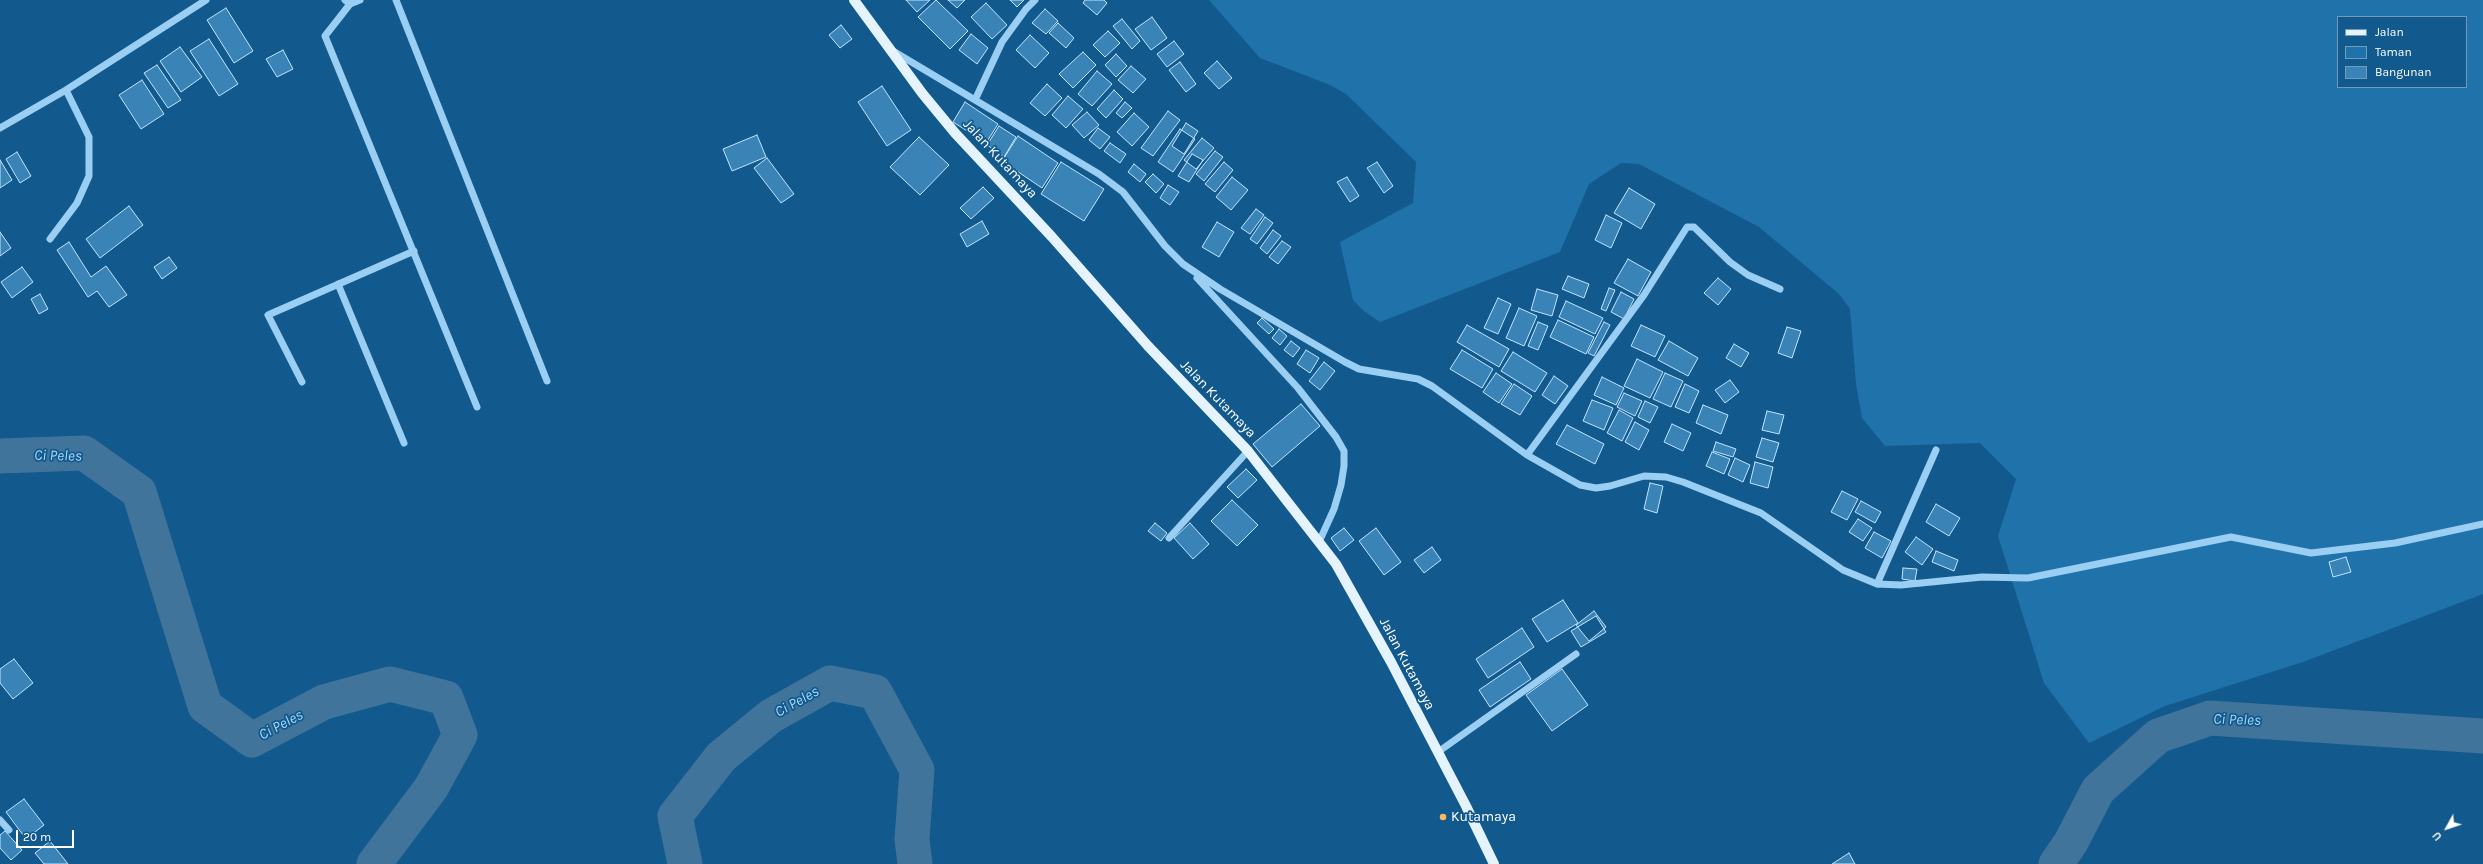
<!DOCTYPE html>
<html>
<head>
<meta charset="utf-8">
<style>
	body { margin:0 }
	#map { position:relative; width:2483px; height:864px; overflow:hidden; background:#12598d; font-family:Karla,sans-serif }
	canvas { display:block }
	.legend { position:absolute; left:2337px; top:16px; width:130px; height:72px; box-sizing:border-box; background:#12598d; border:1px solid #719bbb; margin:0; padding:5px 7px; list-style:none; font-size:12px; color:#fff }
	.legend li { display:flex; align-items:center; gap:8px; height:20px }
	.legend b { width:20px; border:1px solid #719bbb }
	.north { position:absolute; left:2427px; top:808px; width:40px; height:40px; -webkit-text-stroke:3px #12598d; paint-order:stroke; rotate:230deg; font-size:11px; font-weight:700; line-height:16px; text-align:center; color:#fff }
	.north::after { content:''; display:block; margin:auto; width:14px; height:18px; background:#fff; clip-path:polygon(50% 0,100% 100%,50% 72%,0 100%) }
	.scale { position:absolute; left:16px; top:830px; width:58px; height:18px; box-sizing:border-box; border:2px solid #fff; border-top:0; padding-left:5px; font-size:12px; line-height:14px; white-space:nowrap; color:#fff; -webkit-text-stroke:3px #12598d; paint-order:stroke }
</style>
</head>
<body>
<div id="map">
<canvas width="2483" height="864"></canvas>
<ul class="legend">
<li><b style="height:5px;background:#e5f3ff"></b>Jalan</li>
<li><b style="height:11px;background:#2072aa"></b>Taman</li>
<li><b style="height:11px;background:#3a83b7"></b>Bangunan</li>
</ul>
<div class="north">U</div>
<div class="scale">20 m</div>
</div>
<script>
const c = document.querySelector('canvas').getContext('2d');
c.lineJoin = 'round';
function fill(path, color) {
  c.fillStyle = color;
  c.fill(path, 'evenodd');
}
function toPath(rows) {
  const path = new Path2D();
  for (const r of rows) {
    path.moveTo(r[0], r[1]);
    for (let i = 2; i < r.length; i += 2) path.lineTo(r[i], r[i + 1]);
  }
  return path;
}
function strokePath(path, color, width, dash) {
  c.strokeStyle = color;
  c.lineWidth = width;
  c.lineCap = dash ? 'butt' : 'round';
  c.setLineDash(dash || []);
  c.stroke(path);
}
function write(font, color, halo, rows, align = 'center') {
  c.font = font + ' Karla,sans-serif';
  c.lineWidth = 3.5;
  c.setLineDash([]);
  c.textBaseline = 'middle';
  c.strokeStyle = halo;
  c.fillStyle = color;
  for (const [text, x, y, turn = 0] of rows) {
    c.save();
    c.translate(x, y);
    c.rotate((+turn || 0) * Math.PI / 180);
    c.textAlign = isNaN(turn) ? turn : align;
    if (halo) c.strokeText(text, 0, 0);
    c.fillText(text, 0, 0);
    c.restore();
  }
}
const green = toPath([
	[1209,0,2483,0,2483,594,2303,662,2165,706,2089,743,2044,683,1998,536,2016,479,1980,443,1885,446,1862,418,1856,384,1850,309,1839,294,1759,227,1639,164,1621,163,1589,184,1560,252,1380,322,1365,312,1353,300,1340,242,1413,203,1416,162,1346,94,1330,85,1260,58],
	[2338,17,2466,17,2466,87,2338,87]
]);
const river = toPath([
	[0,456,84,453,139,492,205,706,252,740,324,702,390,684,446,698,460,735,431,788,374,864],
	[685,864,675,816,721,757,771,716,830,683,875,692,917,770,912,839,915,864],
	[2056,864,2071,842,2098,790,2158,736,2210,718,2483,736]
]);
const building = toPath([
	[906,0,930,0,917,12,906,0],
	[936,0,968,31,950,49,918,17,936,0],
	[948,0,965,0,957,8,948,0],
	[1010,0,1024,0,1017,7,1010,0],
	[1085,0,1104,0,1107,3,1097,15,1083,3,1085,0],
	[986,3,1007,25,992,39,971,17,986,3],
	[226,8,253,51,234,63,207,20,226,8],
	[1045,9,1058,21,1046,34,1032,23,1045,9],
	[1152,17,1167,38,1151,50,1135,29,1152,17],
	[1122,19,1140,41,1132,49,1113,26,1122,19],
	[1058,23,1074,38,1066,48,1049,33,1058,23],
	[841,25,852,39,840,48,829,35,841,25],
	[1108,31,1120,43,1105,57,1093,45,1108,31],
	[971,34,988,48,977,64,959,50,971,34],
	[1030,35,1049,53,1035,68,1016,50,1030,35],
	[209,39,238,84,219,96,190,51,209,39],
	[1174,41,1184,54,1167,67,1157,54,1174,41],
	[180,47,202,77,181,92,160,61,180,47],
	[283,50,293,69,277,77,266,59,283,50],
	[1083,52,1096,65,1073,88,1059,74,1083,52],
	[1116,54,1127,66,1116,77,1105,65,1116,54],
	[1217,61,1232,78,1219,89,1204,73,1217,61],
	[1180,62,1196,84,1186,92,1169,70,1180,62],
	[157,65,181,100,168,108,144,73,157,65],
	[1131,66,1146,79,1133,93,1118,80,1131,66],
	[1097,71,1112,84,1092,106,1078,94,1097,71],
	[142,80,164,114,141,129,119,95,142,80],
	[1047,84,1062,98,1045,116,1030,103,1047,84],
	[882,86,911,130,887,146,858,102,882,86],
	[1114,90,1123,99,1106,118,1097,109,1114,90],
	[1068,96,1083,109,1066,128,1052,115,1068,96],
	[965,102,998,124,986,143,953,122,965,102],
	[1125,102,1132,108,1122,118,1116,113,1125,102],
	[1168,111,1180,120,1153,156,1141,148,1168,111],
	[1087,112,1099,125,1084,138,1072,125,1087,112],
	[1134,113,1149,127,1132,146,1117,132,1134,113],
	[1186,123,1198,131,1184,154,1172,146,1186,123],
	[999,126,1016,137,1004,157,987,145,999,126],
	[1098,128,1110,137,1100,149,1089,140,1098,128],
	[1180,129,1195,139,1173,172,1158,162,1180,129],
	[757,135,766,157,732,171,723,149,757,135],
	[1018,136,1058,163,1042,188,1002,161,1018,136],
	[919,137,949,165,920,195,890,167,919,137],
	[1202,138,1214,148,1196,169,1184,160,1202,138],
	[1110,143,1126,154,1120,163,1104,151,1110,143],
	[1215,151,1223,157,1204,181,1196,174,1215,151],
	[17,152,31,176,20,183,6,159,17,152],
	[1192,154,1203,160,1189,182,1178,176,1192,154],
	[767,158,794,194,781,203,754,168,767,158],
	[0,160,12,180,0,188,0,160],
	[1061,162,1104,189,1084,221,1041,194,1061,162],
	[1224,162,1233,170,1215,192,1205,184,1224,162],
	[1377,162,1393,186,1384,193,1367,168,1377,162],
	[1134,164,1146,174,1140,182,1128,172,1134,164],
	[1153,174,1164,184,1156,193,1145,182,1153,174],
	[1232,177,1248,190,1231,210,1216,197,1232,177],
	[1347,177,1359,196,1350,202,1337,182,1347,177],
	[1168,185,1179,192,1170,205,1160,198,1168,185],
	[983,187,994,198,971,219,960,208,983,187],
	[1629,188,1655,204,1641,229,1614,213,1629,188],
	[129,206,143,225,100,258,86,239,129,206],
	[1256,209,1264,215,1250,234,1241,228,1256,209],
	[1606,215,1622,223,1611,248,1595,240,1606,215],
	[1265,217,1273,223,1257,244,1250,239,1265,217],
	[982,221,989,234,967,247,960,234,982,221],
	[1217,222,1234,232,1219,257,1202,247,1217,222],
	[1273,230,1281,236,1267,254,1260,248,1273,230],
	[0,232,11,248,0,256,0,232],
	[1282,241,1291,247,1278,264,1269,257,1282,241],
	[69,242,91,277,106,266,127,295,109,307,97,291,88,297,57,250,69,242],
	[169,257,177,268,162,279,154,267,169,257],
	[1628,259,1651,272,1638,296,1614,283,1628,259],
	[22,267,33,282,12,298,1,282,22,267],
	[1568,276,1589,284,1584,298,1562,289,1568,276],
	[1718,278,1731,289,1718,305,1704,293,1718,278],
	[1609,288,1615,290,1606,311,1601,309,1609,288],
	[1537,289,1558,295,1552,316,1531,310,1537,289],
	[1621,292,1634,299,1624,319,1611,312,1621,292],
	[40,294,48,309,39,314,31,299,40,294],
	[1498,298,1511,304,1498,334,1484,328,1498,298],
	[1566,301,1603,318,1595,334,1559,317,1566,301],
	[1519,308,1537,316,1524,346,1506,338,1519,308],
	[1262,318,1274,329,1269,334,1257,323,1262,318],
	[1558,320,1594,337,1586,354,1550,337,1558,320],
	[1538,322,1548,326,1538,350,1528,346,1538,322],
	[1604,322,1610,325,1594,356,1588,353,1604,322],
	[1467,325,1509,349,1499,367,1457,342,1467,325],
	[1641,325,1665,336,1655,357,1631,346,1641,325],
	[1787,327,1801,331,1792,358,1778,353,1787,327],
	[1279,329,1287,336,1280,345,1272,338,1279,329],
	[1291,341,1300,348,1293,357,1284,350,1291,341],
	[1669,341,1698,358,1688,376,1658,360,1669,341],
	[1734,344,1749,353,1741,367,1726,358,1734,344],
	[1306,350,1319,358,1310,373,1297,364,1306,350],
	[1462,350,1493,369,1482,388,1450,369,1462,350],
	[1513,352,1547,373,1535,392,1501,371,1513,352],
	[1637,359,1663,372,1650,398,1624,386,1637,359],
	[1324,362,1335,371,1320,390,1309,381,1324,362],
	[1496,373,1512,384,1499,403,1483,392,1496,373],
	[1665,373,1683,381,1671,407,1653,399,1665,373],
	[1554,376,1568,386,1555,404,1542,395,1554,376],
	[1602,377,1624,388,1616,405,1594,395,1602,377],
	[1730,380,1739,392,1725,403,1715,390,1730,380],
	[1514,384,1532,396,1520,415,1501,404,1514,384],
	[1685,384,1699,391,1689,413,1675,407,1685,384],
	[1624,393,1642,401,1635,416,1617,407,1624,393],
	[1592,400,1613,408,1604,430,1583,421,1592,400],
	[1645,401,1658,407,1650,423,1638,417,1645,401],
	[1301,404,1320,426,1272,467,1253,444,1301,404],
	[1703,405,1728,415,1721,434,1696,423,1703,405],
	[1619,410,1633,418,1622,441,1607,433,1619,410],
	[1767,411,1784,415,1779,434,1762,430,1767,411],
	[1635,422,1649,430,1639,450,1625,442,1635,422],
	[1672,424,1691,433,1683,451,1664,442,1672,424],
	[1567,425,1604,444,1595,464,1556,444,1567,425],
	[1762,438,1779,443,1773,462,1756,457,1762,438],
	[1716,442,1736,449,1733,457,1713,451,1716,442],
	[1712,452,1730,459,1724,474,1706,466,1712,452],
	[1735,458,1750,465,1743,482,1728,475,1735,458],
	[1755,462,1773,467,1768,488,1750,483,1755,462],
	[1246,469,1257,480,1238,498,1227,487,1246,469],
	[1650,483,1663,486,1657,513,1644,509,1650,483],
	[1842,491,1858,499,1847,520,1831,512,1842,491],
	[1232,500,1258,525,1237,546,1211,521,1232,500],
	[1861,501,1881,512,1875,523,1855,512,1861,501],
	[1936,504,1960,518,1949,536,1926,522,1936,504],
	[1858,519,1872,528,1863,541,1849,532,1858,519],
	[1155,523,1167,533,1161,541,1148,531,1155,523],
	[1190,523,1209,544,1193,559,1174,538,1190,523],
	[1344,528,1354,540,1340,551,1331,538,1344,528],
	[1376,528,1401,562,1384,575,1359,541,1376,528],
	[1874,532,1891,541,1882,558,1865,548,1874,532],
	[1916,537,1933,549,1922,565,1905,552,1916,537],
	[1432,547,1441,560,1424,573,1414,560,1432,547],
	[1936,551,1958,560,1954,571,1932,562,1936,551],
	[2346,557,2351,572,2333,577,2329,562,2346,557],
	[1903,568,1917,569,1915,581,1902,579,1903,568],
	[1563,600,1578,623,1547,642,1532,619,1563,600],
	[1594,611,1606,627,1589,641,1576,625,1594,611],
	[1596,616,1606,632,1581,647,1571,631,1596,616],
	[1522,628,1534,647,1488,678,1476,659,1522,628],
	[14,659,33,683,13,699,0,683,0,669,14,659],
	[1520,662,1531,679,1490,707,1479,690,1520,662],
	[1562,669,1588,705,1552,731,1526,695,1562,669],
	[24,799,44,825,26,839,6,812,24,799],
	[5,831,22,850,11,860,0,848,0,835,5,831],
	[50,841,68,864,44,864,35,853,50,841],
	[1849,853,1855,864,1832,864,1849,853]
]);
const minor = toPath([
	[345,0,350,4,325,36,477,407],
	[396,0,547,381],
	[350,4,360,0],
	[893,51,1099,174,1123,192,1165,246,1183,264,1220,289,1345,362,1359,369,1418,379,1432,386,1527,455,1580,485,1596,488,1610,486,1644,476,1666,477,1683,482,1761,513,1843,570,1877,584,1901,585,1982,577,2028,578,2231,537,2311,553,2395,543,2483,524],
	[975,100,1002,42,1026,9,1035,0],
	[0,128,66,90,206,0],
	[50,239,77,203,89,176,89,137,66,90],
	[1197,278,1298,388,1336,437,1344,451,1344,466,1341,485,1334,509,1319,542],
	[338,284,404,443],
	[302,382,268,315,414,251],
	[1527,455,1644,295,1687,227,1694,227,1730,262,1748,275,1780,289],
	[1169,538,1248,451],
	[1877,584,1936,450],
	[1438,752,1576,654],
	[0,820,9,830]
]);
const major = toPath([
	[854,0,922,93,955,133,1052,237,1148,346,1248,451,1336,564,1391,662,1466,806,1494,864]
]);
const markers = [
	[1443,817,4,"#ffb85b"]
];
const streetNames = [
	["Jalan Kutamaya",1000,159,47],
	["Jalan Kutamaya",1218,399,46],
	["Jalan Kutamaya",1407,664,62]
];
const poiNames = [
	["Kutamaya",1451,817]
];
const waterNames = [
	["Ci Peles",58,456,1],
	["Ci Peles",797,702,-29],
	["Ci Peles",2237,720,2],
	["Ci Peles",281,725,-28]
];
fill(green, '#2072aa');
strokePath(river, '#40749a', 35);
fill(building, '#3a83b7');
strokePath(building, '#c1e4fd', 1);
strokePath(minor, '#9acef2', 7);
strokePath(major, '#e5f3ff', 10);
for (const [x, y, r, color] of markers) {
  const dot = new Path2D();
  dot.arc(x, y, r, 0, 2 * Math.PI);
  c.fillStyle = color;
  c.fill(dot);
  strokePath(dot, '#12598d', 1.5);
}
write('14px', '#fff', '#12598d', streetNames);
write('14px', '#fff', '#12598d', poiNames, 'left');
write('italic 15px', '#a6d8f9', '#12598d', waterNames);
</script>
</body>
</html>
